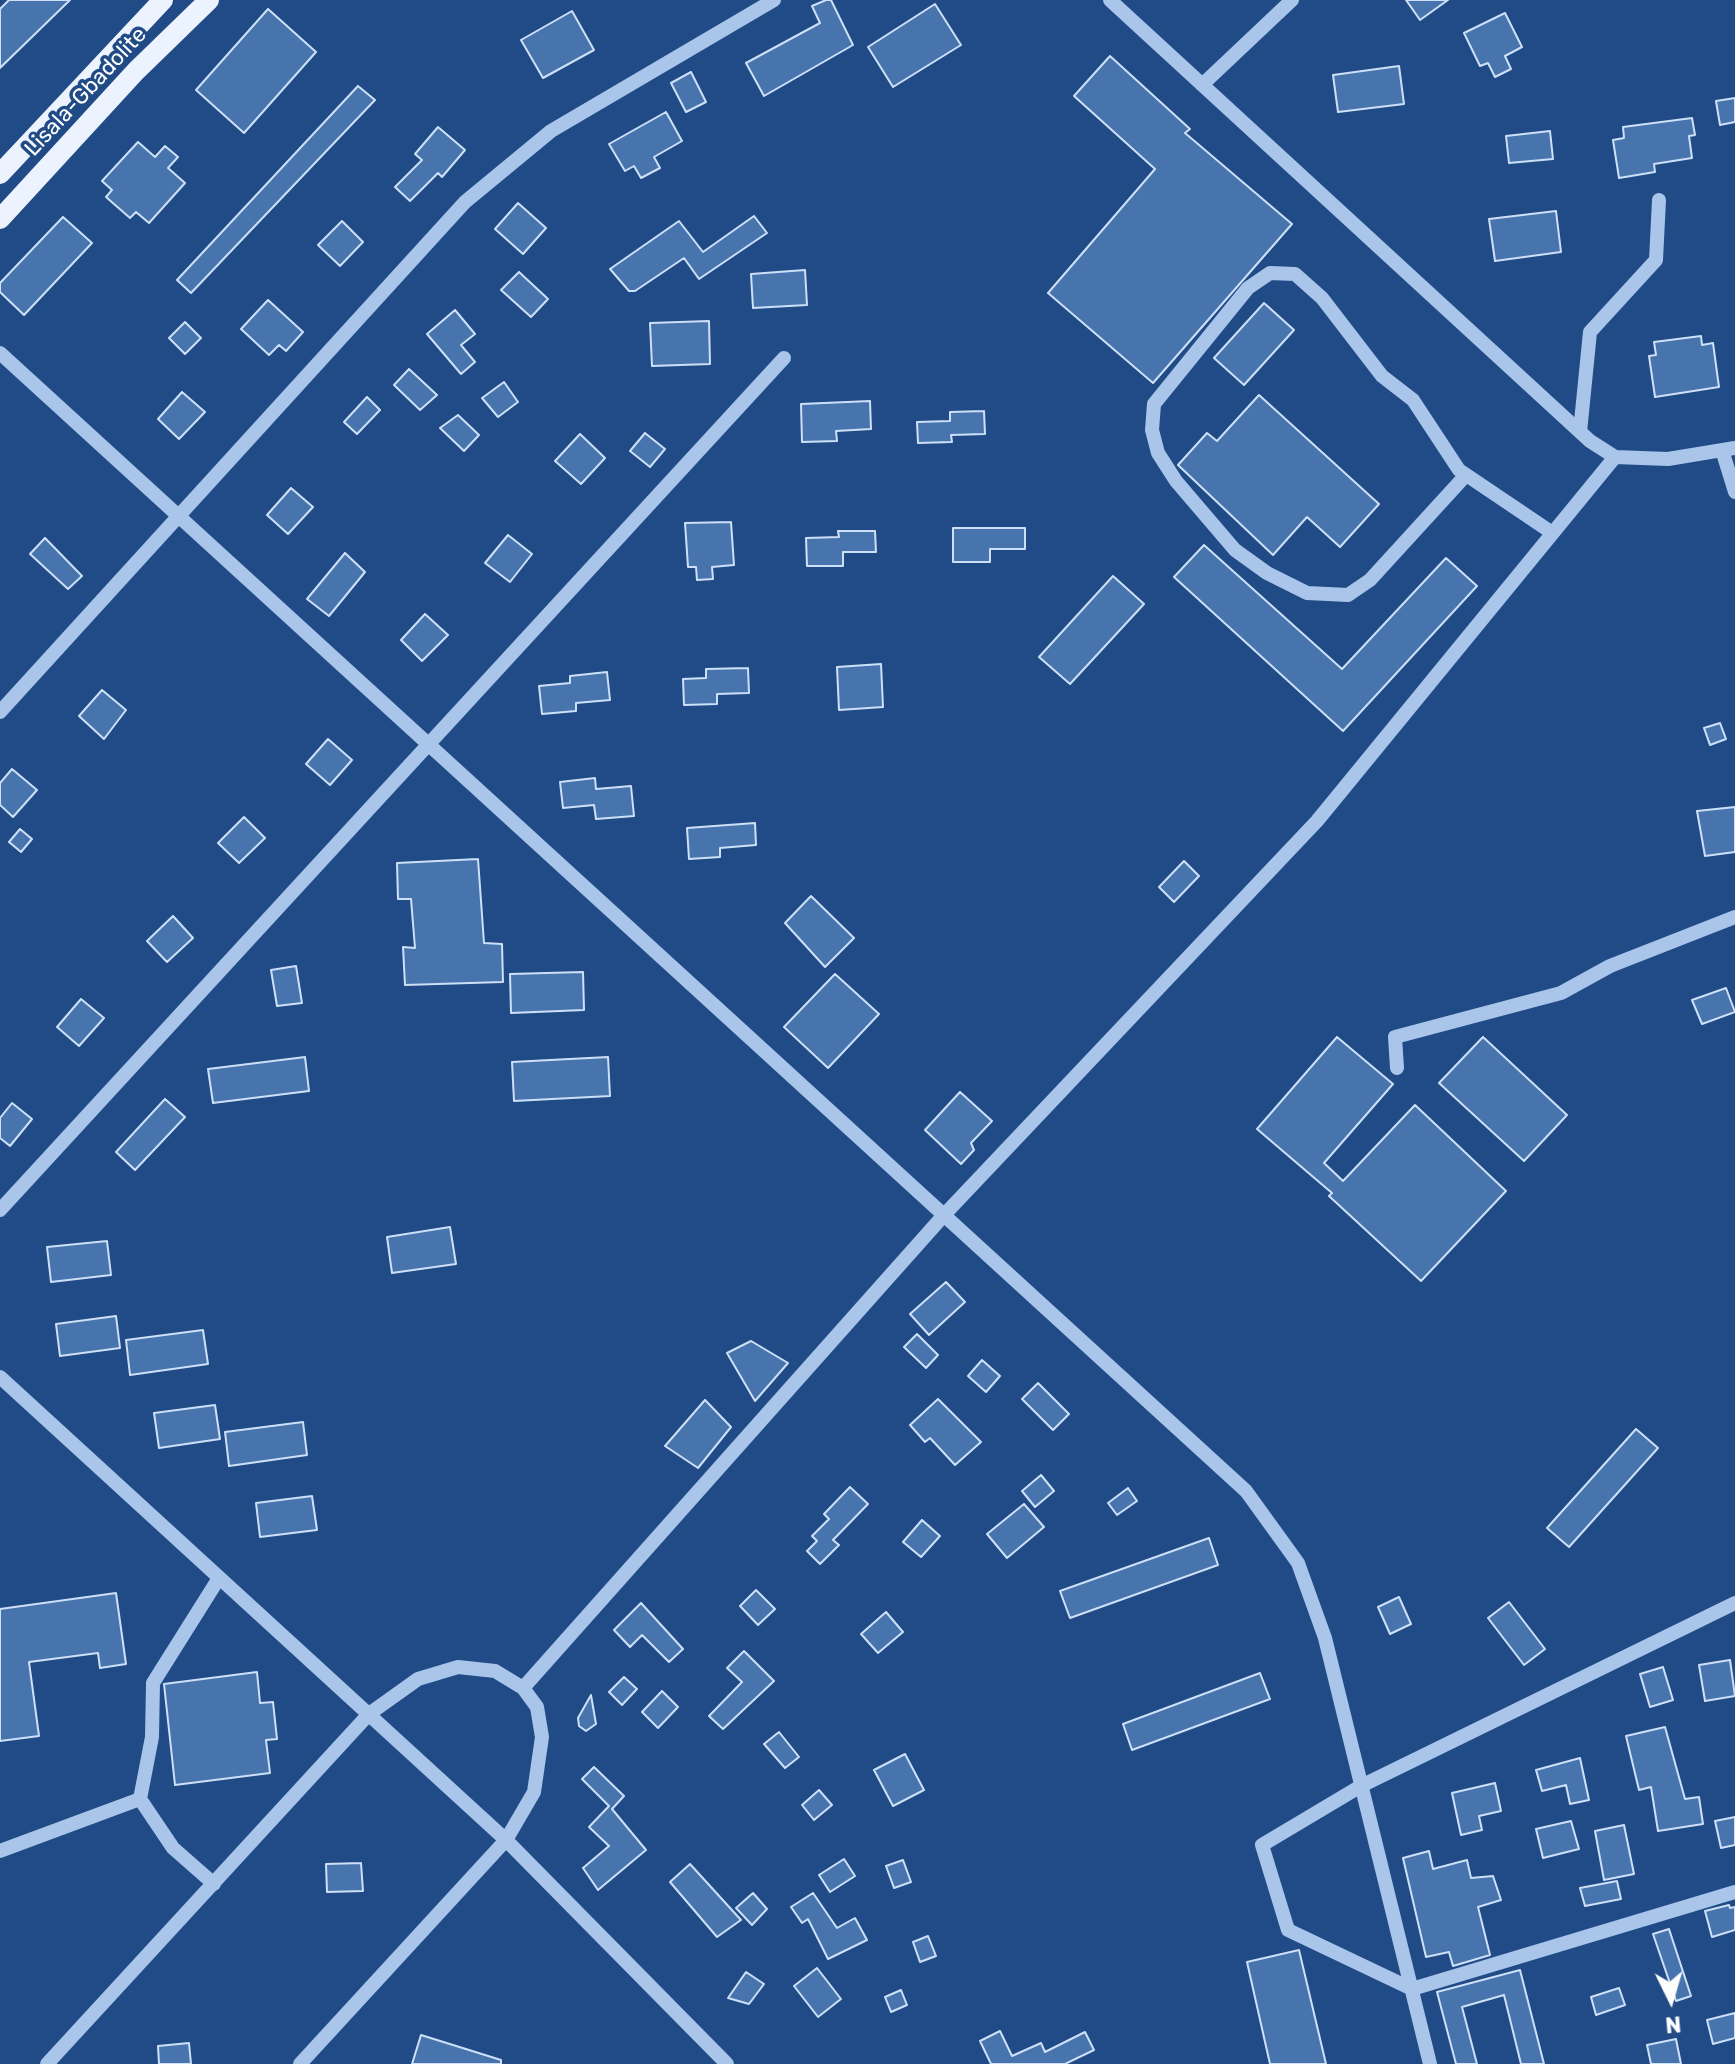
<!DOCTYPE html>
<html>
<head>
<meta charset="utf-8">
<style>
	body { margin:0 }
	#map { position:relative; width:1735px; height:2064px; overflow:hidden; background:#204b86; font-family:Rubik,sans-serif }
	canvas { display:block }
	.north { position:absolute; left:1631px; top:1960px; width:80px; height:80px; -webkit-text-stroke:6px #204b86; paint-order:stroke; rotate:175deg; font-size:22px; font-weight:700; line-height:32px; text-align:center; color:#fff }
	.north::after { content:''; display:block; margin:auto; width:28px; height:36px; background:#fff; clip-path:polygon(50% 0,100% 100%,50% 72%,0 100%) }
</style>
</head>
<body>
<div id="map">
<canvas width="1735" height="2064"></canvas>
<div class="north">N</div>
</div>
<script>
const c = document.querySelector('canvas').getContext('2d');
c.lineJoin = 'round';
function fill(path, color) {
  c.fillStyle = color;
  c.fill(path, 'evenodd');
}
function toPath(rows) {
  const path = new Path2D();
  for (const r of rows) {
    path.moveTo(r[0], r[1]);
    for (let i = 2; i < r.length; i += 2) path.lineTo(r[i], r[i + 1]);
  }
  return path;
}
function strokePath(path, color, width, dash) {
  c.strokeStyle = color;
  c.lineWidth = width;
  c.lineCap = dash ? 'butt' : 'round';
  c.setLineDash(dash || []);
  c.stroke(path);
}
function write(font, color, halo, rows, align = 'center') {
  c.font = font + ' Rubik,sans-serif';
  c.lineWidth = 7;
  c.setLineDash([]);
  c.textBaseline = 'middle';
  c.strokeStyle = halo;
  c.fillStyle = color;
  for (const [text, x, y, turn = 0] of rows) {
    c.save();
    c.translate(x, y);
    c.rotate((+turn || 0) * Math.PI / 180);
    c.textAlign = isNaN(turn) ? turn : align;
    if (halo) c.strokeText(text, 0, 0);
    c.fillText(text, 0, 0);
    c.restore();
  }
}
const building = toPath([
	[9,0,70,0,0,68,0,9,9,0],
	[826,0,831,0,853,45,764,96,746,63,820,23,812,6,826,0],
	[1406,0,1448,0,1420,20,1406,0],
	[935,4,961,45,893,87,868,47,935,4],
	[268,9,316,52,244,133,196,90,268,9],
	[572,11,594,50,543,78,521,40,572,11],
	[1505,13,1522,47,1505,56,1511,69,1495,77,1488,63,1480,66,1464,33,1505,13],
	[1110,56,1190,129,1185,133,1292,224,1153,383,1048,293,1155,169,1074,96,1110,56],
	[1399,66,1404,104,1338,112,1333,75,1399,66],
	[691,72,706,102,686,112,671,83,691,72],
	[358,86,375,100,191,293,177,280,358,86],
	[1735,98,1735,122,1720,125,1716,101,1735,98],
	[666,112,682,141,654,157,660,168,641,178,634,166,625,171,609,144,666,112],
	[1692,118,1695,135,1689,136,1692,158,1654,164,1655,172,1619,178,1613,140,1624,138,1623,127,1692,118],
	[438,127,465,150,442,177,438,173,410,201,395,187,422,160,415,154,438,127],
	[1550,131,1553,159,1509,163,1506,136,1550,131],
	[138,142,155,157,165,146,178,157,168,168,185,183,149,223,136,212,130,218,106,197,112,190,102,181,138,142],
	[518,203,546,228,523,254,495,229,518,203],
	[1556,211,1561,252,1495,261,1489,219,1556,211],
	[754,216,767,233,699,279,684,258,635,291,629,291,610,269,679,221,703,252,754,216],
	[63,217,92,243,24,315,0,292,0,283,63,217],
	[342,221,363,242,340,266,318,245,342,221],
	[805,270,807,305,753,308,751,274,805,270],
	[519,272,548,299,531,317,501,290,519,272],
	[268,300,303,332,286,351,279,345,269,355,241,329,268,300],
	[1264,303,1294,330,1244,385,1214,358,1264,303],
	[455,310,475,334,461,345,475,362,461,374,427,334,455,310],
	[709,321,710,364,652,366,650,323,709,321],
	[185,322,201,338,185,354,169,338,185,322],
	[1701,336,1702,345,1713,343,1719,387,1655,397,1649,356,1656,355,1654,342,1701,336],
	[409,369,437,395,420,410,394,385,409,369],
	[504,382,518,402,498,417,482,398,504,382],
	[182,392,205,412,179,439,158,419,182,392],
	[1259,395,1379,504,1340,547,1307,517,1273,555,1178,465,1207,433,1217,441,1259,395],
	[367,397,380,410,357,434,344,422,367,397],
	[870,401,871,429,836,431,837,441,802,442,801,404,870,401],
	[984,411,985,434,951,435,952,442,918,443,917,422,950,421,950,412,984,411],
	[458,415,479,435,464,451,440,428,458,415],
	[645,433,665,449,650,467,630,451,645,433],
	[580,434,605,458,581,484,555,461,580,434],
	[291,488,313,507,288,534,267,515,291,488],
	[731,522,734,565,712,567,713,579,697,580,696,567,688,567,685,523,731,522],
	[953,528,1025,528,1025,549,990,549,990,562,953,562,953,528],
	[838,531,875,531,876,552,843,552,843,566,807,566,806,538,839,537,838,531],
	[508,535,532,554,510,582,485,563,508,535],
	[45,538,82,576,68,589,30,554,45,538],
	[1204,545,1342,669,1446,558,1477,586,1343,731,1174,577,1204,545],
	[345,553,365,572,329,616,307,599,345,553],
	[1113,576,1144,604,1070,684,1039,657,1113,576],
	[425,614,448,635,422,661,401,640,425,614],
	[881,664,883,707,839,710,837,667,881,664],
	[748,668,749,693,717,694,717,704,684,705,683,679,706,678,706,669,748,668],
	[607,672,610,700,576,703,576,711,542,714,539,686,570,683,570,676,607,672],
	[102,690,126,710,104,739,79,716,102,690],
	[1720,723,1726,739,1710,745,1704,728,1720,723],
	[328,739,352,760,330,785,306,764,328,739],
	[12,769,37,790,13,817,0,805,0,783,12,769],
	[595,778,596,789,631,786,634,816,596,819,594,805,563,808,560,782,595,778],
	[1735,807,1735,852,1705,856,1697,811,1735,807],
	[244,817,265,838,239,863,218,843,244,817],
	[755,823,756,845,720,848,720,857,689,859,687,828,755,823],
	[20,829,32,839,21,852,9,842,20,829],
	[478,859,484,943,502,944,503,982,405,985,403,947,415,948,411,899,398,899,397,863,478,859],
	[1184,861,1199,876,1174,902,1159,887,1184,861],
	[811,896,854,938,825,967,785,923,811,896],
	[173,916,193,938,167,962,147,941,173,916],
	[296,966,302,1003,277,1006,271,970,296,966],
	[583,972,584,1010,511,1013,510,974,583,972],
	[835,974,879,1014,828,1068,784,1027,835,974],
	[1726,988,1735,1012,1702,1024,1692,1000,1726,988],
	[81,999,104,1018,79,1046,57,1027,81,999],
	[1337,1037,1393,1084,1324,1163,1343,1181,1415,1105,1506,1191,1421,1281,1329,1196,1332,1193,1257,1129,1337,1037],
	[1483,1037,1567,1115,1524,1161,1439,1083,1483,1037],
	[305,1057,309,1091,213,1103,208,1069,305,1057],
	[608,1057,610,1096,514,1101,512,1062,608,1057],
	[960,1092,992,1121,971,1143,974,1150,961,1164,925,1130,960,1092],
	[165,1099,185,1117,135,1170,116,1152,165,1099],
	[12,1103,32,1119,10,1146,0,1138,0,1118,12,1103],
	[450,1227,456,1264,392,1273,387,1237,450,1227],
	[107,1241,111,1275,51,1282,47,1247,107,1241],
	[946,1282,965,1302,929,1335,910,1314,946,1282],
	[116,1316,120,1348,60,1356,56,1324,116,1316],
	[203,1330,208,1364,130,1375,126,1340,203,1330],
	[917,1334,938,1355,926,1368,904,1347,917,1334],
	[751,1341,788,1363,755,1401,727,1353,751,1341],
	[982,1360,1000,1376,986,1392,968,1376,982,1360],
	[1038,1383,1069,1414,1053,1430,1022,1399,1038,1383],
	[938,1399,981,1442,955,1465,930,1438,925,1442,910,1425,938,1399],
	[705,1400,731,1427,698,1468,665,1446,705,1400],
	[215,1405,220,1439,159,1448,154,1413,215,1405],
	[303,1422,307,1455,229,1466,225,1432,303,1422],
	[1636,1429,1658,1448,1569,1547,1547,1528,1636,1429],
	[1041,1475,1054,1491,1035,1507,1022,1491,1041,1475],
	[850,1487,868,1504,833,1540,839,1545,820,1564,807,1551,817,1541,812,1536,829,1519,824,1514,850,1487],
	[1128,1488,1137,1501,1117,1515,1108,1503,1128,1488],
	[312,1496,317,1530,260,1537,256,1503,312,1496],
	[1024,1504,1044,1527,1007,1558,987,1534,1024,1504],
	[922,1520,940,1536,921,1557,903,1542,922,1520],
	[1209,1538,1218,1565,1070,1618,1060,1591,1209,1538],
	[756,1590,775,1609,758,1625,740,1606,756,1590],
	[116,1593,126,1664,100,1668,98,1653,29,1662,39,1736,0,1741,0,1609,116,1593],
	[1399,1597,1411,1624,1390,1634,1378,1607,1399,1597],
	[1509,1602,1545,1649,1524,1665,1488,1618,1509,1602],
	[641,1603,683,1649,669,1662,642,1635,630,1647,614,1630,641,1603],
	[886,1612,903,1632,878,1653,861,1634,886,1612],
	[744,1651,774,1681,723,1729,709,1716,742,1682,727,1668,744,1651],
	[1730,1660,1735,1696,1705,1701,1699,1665,1730,1660],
	[1663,1667,1673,1700,1650,1707,1640,1674,1663,1667],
	[257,1672,260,1703,273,1702,277,1739,266,1740,270,1773,175,1785,164,1684,257,1672],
	[1260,1673,1270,1699,1132,1750,1123,1724,1260,1673],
	[624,1677,637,1689,622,1705,609,1692,624,1677],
	[662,1691,678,1707,658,1728,642,1712,662,1691],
	[591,1695,596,1724,586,1731,579,1726,578,1718,591,1695],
	[1665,1727,1685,1799,1699,1797,1703,1824,1658,1831,1651,1787,1639,1790,1626,1736,1665,1727],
	[779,1732,799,1757,785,1768,764,1744,779,1732],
	[905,1754,924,1790,893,1806,874,1770,905,1754],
	[1580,1758,1589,1800,1570,1804,1566,1785,1542,1791,1536,1770,1580,1758],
	[594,1767,624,1796,612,1809,646,1850,598,1890,583,1868,609,1846,589,1827,609,1806,582,1779,594,1767],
	[1495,1783,1501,1811,1479,1816,1482,1830,1461,1835,1452,1793,1495,1783],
	[819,1790,832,1805,814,1820,802,1805,819,1790],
	[1735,1817,1735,1845,1721,1848,1715,1821,1735,1817],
	[1571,1821,1579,1849,1543,1858,1536,1829,1571,1821],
	[1624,1825,1634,1874,1604,1880,1595,1831,1624,1825],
	[1429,1851,1433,1869,1467,1860,1471,1878,1493,1876,1501,1900,1478,1907,1490,1955,1453,1966,1449,1952,1426,1957,1403,1858,1429,1851],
	[844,1859,855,1876,830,1892,819,1875,844,1859],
	[903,1860,911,1882,894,1888,886,1866,903,1860],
	[361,1863,363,1891,327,1892,326,1864,361,1863],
	[690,1864,741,1920,717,1937,670,1882,690,1864],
	[1617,1881,1621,1899,1585,1906,1580,1888,1617,1881],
	[753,1893,767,1909,752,1925,736,1908,753,1893],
	[813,1893,837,1928,855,1918,867,1940,828,1959,808,1919,802,1923,791,1907,813,1893],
	[1729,1905,1730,1908,1735,1907,1735,1930,1712,1937,1705,1911,1729,1905],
	[1669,1929,1691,1996,1676,2001,1653,1934,1669,1929],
	[928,1936,936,1956,920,1962,913,1942,928,1936],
	[1299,1950,1326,2064,1270,2064,1247,1962,1299,1950],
	[817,1968,841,1999,818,2017,794,1986,817,1968],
	[1520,1970,1544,2064,1521,2064,1504,1995,1462,2007,1477,2064,1456,2064,1437,1992,1520,1970],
	[746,1972,764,1984,749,2004,728,1998,746,1972],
	[1619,1988,1625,2005,1596,2015,1591,1997,1619,1988],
	[901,1990,907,2005,891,2012,885,1997,901,1990],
	[1735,2013,1735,2038,1713,2044,1707,2020,1735,2013],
	[1000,2031,1012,2056,1041,2043,1045,2052,1085,2032,1094,2050,1065,2064,991,2064,980,2041,1000,2031],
	[421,2035,501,2060,501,2064,412,2064,421,2035],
	[1676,2039,1681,2064,1651,2064,1647,2045,1676,2039],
	[189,2043,191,2064,159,2064,158,2046,189,2043]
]);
const minor = toPath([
	[1110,0,1590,441,1615,457,1668,459,1735,448],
	[1202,85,1292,0],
	[0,353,1246,1491,1298,1563,1325,1638,1430,2064],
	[1580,432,1590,332,1656,260,1659,200],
	[1722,450,1735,492],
	[1466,475,1370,580,1348,595,1307,593,1267,573,1235,550,1176,481,1158,453,1152,430,1154,404,1248,288,1270,273,1295,274,1322,298,1382,376,1413,400,1459,470,1551,532],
	[0,712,465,202,551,131,774,0],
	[1397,1068,1395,1037,1561,993,1610,966,1735,917],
	[0,1210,784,358],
	[0,1377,506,1840,727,2064],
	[1735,1603,1361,1786,1262,1845,1288,1930,1412,1989,1735,1892],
	[523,1688,944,1215,1317,821,1615,457],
	[140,1799,152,1737,153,1683,219,1578],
	[0,1851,140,1799,173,1848,214,1884],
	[47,2064,369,1714,418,1679,458,1667,495,1671,523,1688,537,1707,542,1737,534,1792,506,1840,300,2064]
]);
const major = toPath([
	[0,174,163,0],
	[0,219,136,71,209,0]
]);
const streetNames = [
	["Lisala-Gbadolite",86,92,-47]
];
fill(building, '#4874ae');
strokePath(building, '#cde0f7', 2);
strokePath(minor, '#a9c5ea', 14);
strokePath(major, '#ecf3fe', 20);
write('22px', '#fff', '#204b86', streetNames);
</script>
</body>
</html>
